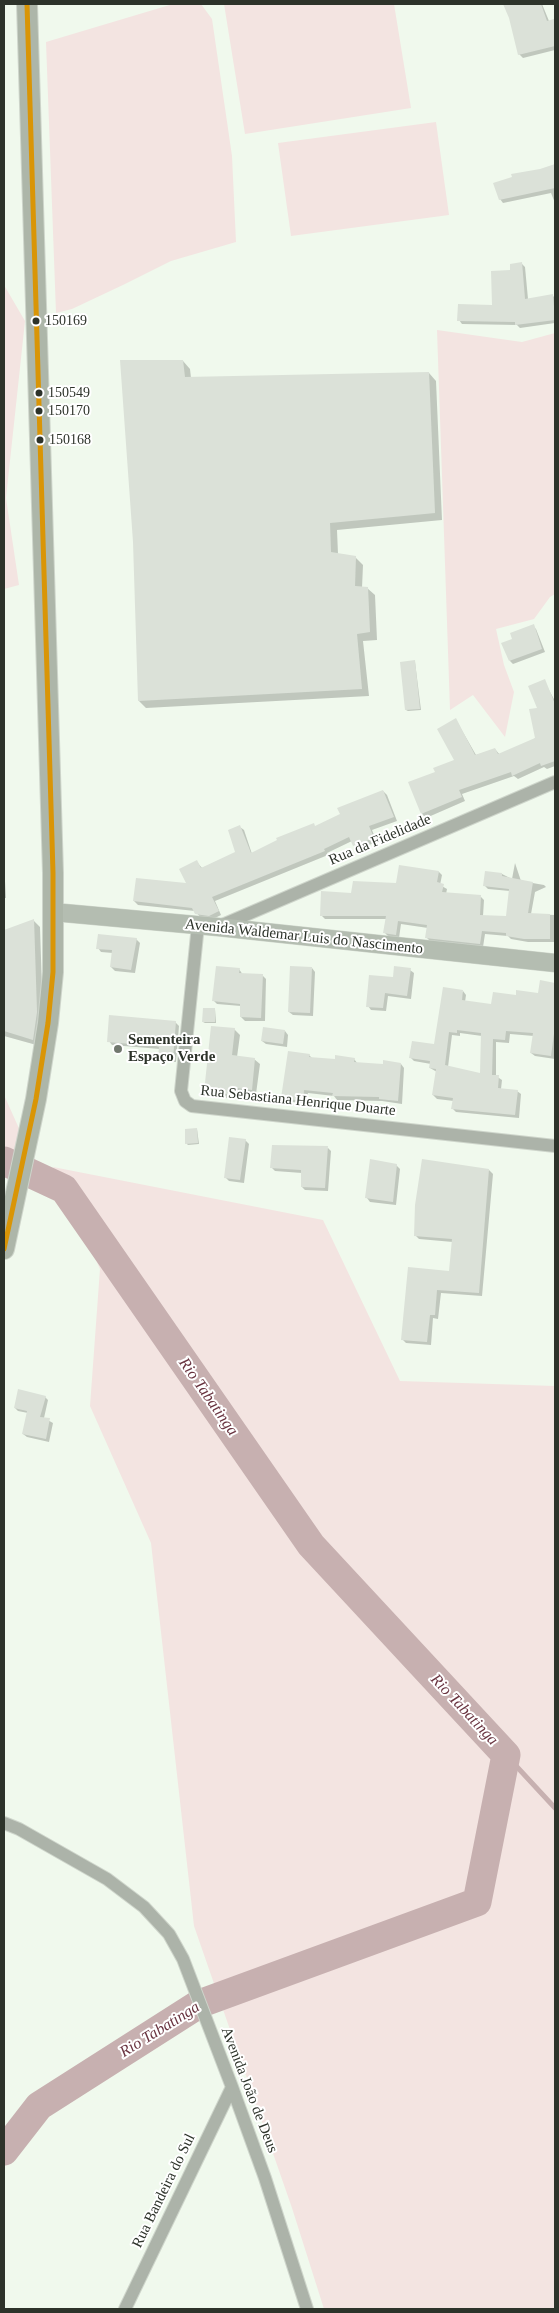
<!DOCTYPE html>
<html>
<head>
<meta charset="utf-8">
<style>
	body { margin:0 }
	#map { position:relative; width:559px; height:2313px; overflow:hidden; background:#f0f9ed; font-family:Georgia,serif }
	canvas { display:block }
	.frame { position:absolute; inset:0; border:5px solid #2d332a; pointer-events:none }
</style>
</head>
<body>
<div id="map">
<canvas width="559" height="2313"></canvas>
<div class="frame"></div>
</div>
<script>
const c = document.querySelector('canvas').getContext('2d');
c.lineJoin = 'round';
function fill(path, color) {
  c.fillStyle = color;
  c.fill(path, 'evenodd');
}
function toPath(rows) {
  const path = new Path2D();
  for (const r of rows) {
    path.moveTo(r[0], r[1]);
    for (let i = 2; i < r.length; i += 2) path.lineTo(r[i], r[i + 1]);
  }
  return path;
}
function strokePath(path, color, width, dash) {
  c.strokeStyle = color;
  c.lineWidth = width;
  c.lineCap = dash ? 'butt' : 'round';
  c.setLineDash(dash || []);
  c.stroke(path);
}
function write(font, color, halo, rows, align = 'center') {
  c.font = font + ' Georgia,serif';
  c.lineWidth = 4;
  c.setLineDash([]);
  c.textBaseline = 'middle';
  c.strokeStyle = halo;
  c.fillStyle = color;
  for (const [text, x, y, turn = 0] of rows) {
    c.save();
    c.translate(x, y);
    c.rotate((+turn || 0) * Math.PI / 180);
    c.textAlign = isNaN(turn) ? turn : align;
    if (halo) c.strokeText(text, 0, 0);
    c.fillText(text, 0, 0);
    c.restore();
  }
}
const green = toPath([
	[173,4,201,4,212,19,232,156,236,242,171,261,125,284,72,309,56,313,46,42],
	[224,4,394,4,411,108,245,134],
	[436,122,449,215,291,236,278,143],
	[4,285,25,321,6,498,19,585,4,589],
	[437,330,522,342,555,333,555,594,550,597,534,619,496,629,504,665,514,692,505,737,473,695,450,710],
	[4,1095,26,1144,4,1167],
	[53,1167,323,1220,400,1381,555,1386,555,2309,324,2309,292,2208,194,1926,151,1543,90,1406,100,1269]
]);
const shadow = toPath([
	[504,4,542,4,549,21,553,20,555,23,555,50,523,58,519,54,510,18],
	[555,165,555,203,551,193,503,203,500,199,541,171],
	[522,264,525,267,528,299,553,296,555,298,555,323,520,328,517,325,462,324,459,320,493,306,512,272],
	[183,361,190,369,191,378,429,373,436,381,442,520,337,530,338,554,355,557,363,565,362,588,367,588,375,595,377,640,363,641,369,696,146,708,139,701],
	[533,626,536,629,545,652,513,664,510,661,514,639],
	[415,662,421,710,408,711,406,710],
	[544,681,555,701,555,766,547,769,544,767,518,779,514,776,462,794,465,801,426,818,422,814,436,773,456,761,456,720,476,755,495,749,500,755,536,738],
	[383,791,387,795,397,821,372,830,377,842,358,849,352,841,327,853,328,855,215,901,221,915,213,919,201,918,195,911,138,905,134,901,188,885,197,862,202,868,237,852,240,827,244,830,252,854,342,815],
	[515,863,521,881,544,885,546,887,535,892,531,914,555,915,555,942,528,942,511,939,508,936,485,934,483,947,430,941,427,938,428,928,401,924,399,938,388,936,385,933,386,919,325,919,321,915,352,894,439,872,442,875,440,885,447,889,446,894,481,897,484,900,483,916,507,918,510,891,488,889,484,885,502,874,512,879],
	[4,864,6,898,4,898],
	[34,921,40,927,43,1020,40,1046,4,1036,4,931],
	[136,939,140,943,135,973,115,971,111,967,113,953,101,952,98,948],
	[312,968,315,972,313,1016,293,1015,289,1012],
	[239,969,243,975,262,975,266,979,265,1021,245,1021,241,1017,241,1006,217,1004,213,1000],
	[410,970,414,973,411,999,388,996,386,1011,371,1010,368,1006,394,979],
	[541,982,555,984,555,1059,535,1056,531,1053,534,1036,510,1034,509,1043,496,1042,496,1076,502,1080,501,1089,517,1091,521,1094,519,1118,456,1112,453,1109,454,1101,437,1099,433,1095,437,1072,430,1068,431,1064,414,1061,411,1058,435,1046,463,991,466,995,465,1002,493,1005,517,996,539,994],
	[460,1033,482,1036,481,1075,448,1067,452,1035,460,1036],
	[215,1009,216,1023,205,1023,203,1022],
	[175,1022,179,1026,176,1062,163,1061,160,1058,160,1049,112,1045,109,1041],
	[234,1029,240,1035,237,1057,254,1059,260,1064,256,1094,234,1092,233,1099,211,1096,205,1091],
	[285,1031,288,1035,287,1047,266,1044,262,1041],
	[309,1055,312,1058,336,1061,354,1059,358,1064,401,1064,404,1068,402,1104,382,1101,337,1100,334,1096,308,1093,306,1104,286,1101,282,1098],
	[197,1129,199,1144,188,1145,186,1143],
	[245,1140,249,1144,244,1183,229,1181,225,1177],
	[328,1148,331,1151,328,1191,305,1190,302,1187,302,1173,275,1171,271,1167],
	[396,1165,400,1169,396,1205,370,1202,367,1198],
	[489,1170,493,1174,482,1296,441,1293,438,1319,433,1318,431,1345,406,1343,402,1339,409,1269,451,1273,453,1242,419,1239,415,1235],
	[45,1397,48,1400,44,1418,53,1423,49,1442,27,1437,23,1434,28,1413,18,1411,15,1408]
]);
const stream = toPath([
	[506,1755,555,1808]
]);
const river = toPath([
	[4,1161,64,1189,311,1545,506,1755,477,1902,199,2004,39,2106,4,2151]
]);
const building = toPath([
	[503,4,541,4,547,21,554,19,555,46,518,55,509,18],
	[555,164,555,188,499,200,493,183,512,177,511,174,540,169],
	[522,262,525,299,553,294,555,320,515,325,515,322,457,321,458,304,492,305,491,271,510,270,510,264],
	[120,360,183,360,185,377,429,372,435,513,330,523,331,552,356,556,355,586,368,587,370,632,357,634,362,689,138,701,133,542],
	[534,624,542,649,509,661,501,643,512,639,510,633],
	[415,660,420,709,405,710,400,662],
	[545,679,555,704,555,761,541,766,540,763,512,776,511,772,459,790,462,797,421,814,408,782,435,772,433,768,454,760,437,729,456,718,475,755,495,748,498,754,535,738,529,709,537,708,528,686],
	[383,790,394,817,369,826,374,838,353,846,349,837,324,849,325,851,212,897,219,911,209,916,195,914,192,908,133,901,136,878,186,883,179,869,197,860,201,868,235,852,228,830,240,825,251,853,277,840,276,838,314,823,315,826,340,814,337,808],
	[399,865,439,871,437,882,444,884,442,892,481,895,480,915,506,916,509,889,483,886,485,871,502,873,502,876,533,882,528,913,550,914,550,939,524,939,506,936,506,933,482,931,480,944,425,938,427,925,398,921,396,935,383,933,386,916,320,916,321,891,351,893,353,881,396,883],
	[34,919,37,1012,33,1040,4,1031,4,930],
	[98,934,137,938,131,970,110,967,112,950,96,949],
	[216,966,240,968,239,973,263,974,261,1018,240,1017,240,1004,212,1001],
	[290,966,312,967,310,1013,288,1012],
	[394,966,411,968,407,996,385,993,383,1008,366,1007,369,975,393,977],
	[540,980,555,983,555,1026,551,1056,530,1053,533,1033,506,1031,505,1040,493,1039,492,1075,499,1075,498,1088,518,1090,515,1115,451,1109,453,1098,432,1095,436,1069,429,1068,430,1061,409,1058,412,1041,434,1044,443,987,463,990,462,1000,491,1004,493,992,516,995,516,990,538,993],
	[457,1030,481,1033,480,1073,445,1065,449,1032,457,1033],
	[203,1008,215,1008,215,1022,202,1022],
	[109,1015,176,1021,173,1059,158,1058,159,1047,156,1046,107,1042],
	[211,1026,235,1028,232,1055,255,1058,252,1090,229,1087,228,1094,204,1092],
	[263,1027,285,1030,283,1044,261,1041],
	[288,1051,310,1054,309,1057,335,1059,335,1055,355,1058,354,1062,383,1064,383,1060,401,1063,398,1101,379,1099,379,1097,332,1096,333,1093,304,1090,303,1101,281,1098],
	[197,1128,198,1143,185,1144,185,1129],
	[229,1137,246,1139,240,1180,224,1178],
	[272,1145,328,1146,325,1188,301,1187,301,1170,270,1168],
	[370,1159,397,1164,393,1202,365,1198],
	[422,1159,489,1169,479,1293,437,1290,435,1315,430,1315,427,1342,401,1340,408,1267,449,1271,452,1239,414,1236,415,1205],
	[18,1389,46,1396,40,1417,50,1418,46,1439,22,1434,27,1411,14,1408]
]);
const street = toPath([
	[198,925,181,1091,185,1101,192,1106,555,1146],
	[220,926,555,782],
	[4,1823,19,1829,107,1879,144,1907,169,1934,183,1959,232,2087,265,2178,307,2309],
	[125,2309,232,2087]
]);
const secondary = toPath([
	[53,912,218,927,555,963]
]);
const primary = toPath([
	[4,1249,36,1099,48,1023,53,972,53,873,27,4]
]);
const bus1 = toPath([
	[4,1249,36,1099,48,1023,53,972,53,873,27,4]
]);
const markers = [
	[36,321,4.5,"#2d332a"],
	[39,393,4.5,"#2d332a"],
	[39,411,4.5,"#2d332a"],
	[40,440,4.5,"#2d332a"],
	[118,1049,5,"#71786e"]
];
const busNames = [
	["150169",45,321],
	["150549",48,393],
	["150170",48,411],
	["150168",49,440]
];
const streetNames = [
	["Rua da Fidelidade",380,840,-23],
	["Avenida Waldemar Luis do Nascimento",304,937,6],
	["Rua Sebastiana Henrique Duarte",298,1101,6],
	["Avenida João de Deus",249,2090,69],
	["Rua Bandeira do Sul",164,2191,-64]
];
const poiNames = [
	["Sementeira",128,1040],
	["Espaço Verde",128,1057]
];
const waterNames = [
	["Rio Tabatinga",208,1397,55],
	["Rio Tabatinga",464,1710,47],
	["Rio Tabatinga",160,2030,-32]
];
fill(green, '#f3e4e1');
fill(shadow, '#0003');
strokePath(stream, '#c7b0b0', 5);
strokePath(river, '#c7b0b0', 29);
fill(building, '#dbe1d8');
strokePath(street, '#ced5cb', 14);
strokePath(secondary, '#ced5cb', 19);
strokePath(primary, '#ced5cb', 22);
strokePath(street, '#acb3a9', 12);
strokePath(secondary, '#b4bdb1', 18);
strokePath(primary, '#adb6a9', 20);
strokePath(bus1, '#d99506', 5);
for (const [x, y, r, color] of markers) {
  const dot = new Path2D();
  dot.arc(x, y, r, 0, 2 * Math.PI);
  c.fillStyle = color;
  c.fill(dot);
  strokePath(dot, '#fff', 2);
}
write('14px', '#2d332a', '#fff', busNames, 'left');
write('15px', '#2d332a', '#fff', streetNames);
write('bold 15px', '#2d332a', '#fff', poiNames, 'left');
write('italic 16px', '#693440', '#fff', waterNames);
</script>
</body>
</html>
